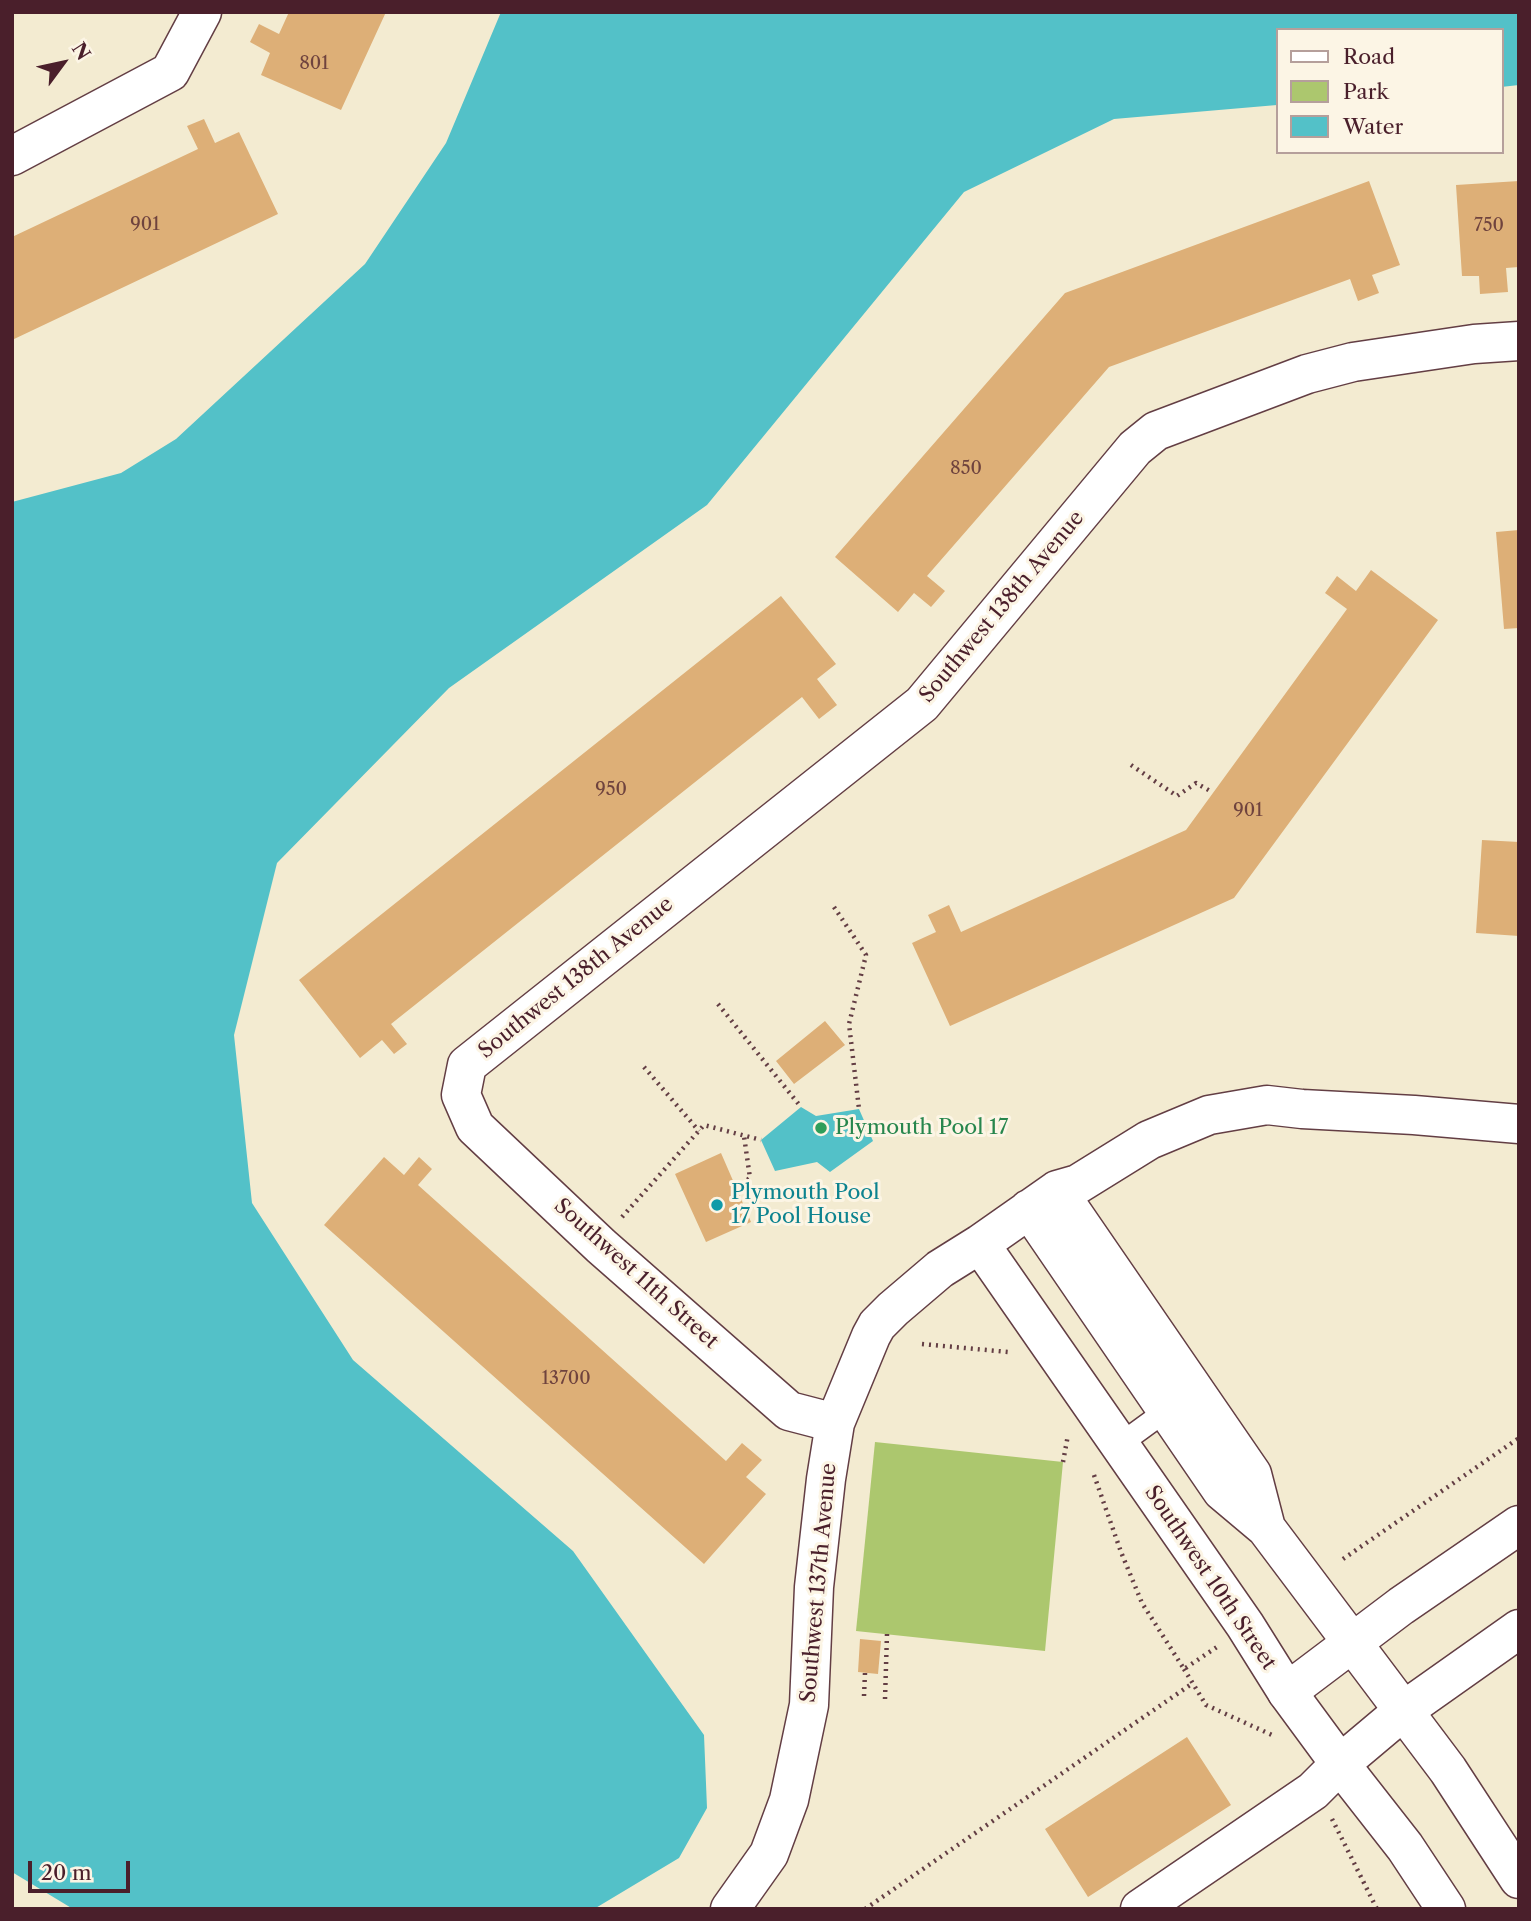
<!DOCTYPE html>
<html>
<head>
<meta charset="utf-8">
<style>
	body { margin:0 }
	#map { position:relative; width:1531px; height:1921px; overflow:hidden; background:#f3ebd1; font-family:"Libre Caslon Text",serif }
	canvas { display:block }
	.frame { position:absolute; inset:0; border:14px solid #4a1f2b; pointer-events:none }
	.legend { position:absolute; left:1276px; top:28px; width:228px; height:126px; box-sizing:border-box; background:#fcf5e5; border:2px solid #b59f9b; margin:0; padding:9px 12px; list-style:none; font-size:21px; color:#4a1f2b }
	.legend li { display:flex; align-items:center; gap:14px; height:35px }
	.legend b { width:35px; border:2px solid #b59f9b }
	.north { position:absolute; left:28px; top:28px; width:70px; height:70px; -webkit-text-stroke:5px #fcf5e5; paint-order:stroke; rotate:57deg; font-size:19px; font-weight:700; line-height:28px; text-align:center; color:#4a1f2b }
	.north::after { content:''; display:block; margin:auto; width:24px; height:32px; background:#4a1f2b; clip-path:polygon(50% 0,100% 100%,50% 72%,0 100%) }
	.scale { position:absolute; left:28px; top:1861px; width:102px; height:32px; box-sizing:border-box; border:4px solid #4a1f2b; border-top:0; padding-left:9px; font-size:21px; line-height:24px; white-space:nowrap; color:#4a1f2b; -webkit-text-stroke:5px #fcf5e5; paint-order:stroke }
</style>
</head>
<body>
<div id="map">
<canvas width="1531" height="1921"></canvas>
<div class="frame"></div>
<ul class="legend">
<li><b style="height:9px;background:#fff"></b>Road</li>
<li><b style="height:19px;background:#acc76e"></b>Park</li>
<li><b style="height:19px;background:#53c1c8"></b>Water</li>
</ul>
<div class="north">N</div>
<div class="scale">20 m</div>
</div>
<script>
const c = document.querySelector('canvas').getContext('2d');
c.lineJoin = 'round';
function fill(path, color) {
  c.fillStyle = color;
  c.fill(path, 'evenodd');
}
function toPath(rows) {
  const path = new Path2D();
  for (const r of rows) {
    path.moveTo(r[0], r[1]);
    for (let i = 2; i < r.length; i += 2) path.lineTo(r[i], r[i + 1]);
  }
  return path;
}
function strokePath(path, color, width, dash) {
  c.strokeStyle = color;
  c.lineWidth = width;
  c.lineCap = dash ? 'butt' : 'round';
  c.setLineDash(dash || []);
  c.stroke(path);
}
function write(font, color, halo, rows, align = 'center') {
  c.font = font + ' "Libre Caslon Text",serif';
  c.lineWidth = 6;
  c.setLineDash([]);
  c.textBaseline = 'middle';
  c.strokeStyle = halo;
  c.fillStyle = color;
  for (const [text, x, y, turn = 0] of rows) {
    c.save();
    c.translate(x, y);
    c.rotate((+turn || 0) * Math.PI / 180);
    c.textAlign = isNaN(turn) ? turn : align;
    if (halo) c.strokeText(text, 0, 0);
    c.fillText(text, 0, 0);
    c.restore();
  }
}
const green = toPath([
	[875,1442,1063,1462,1045,1651,856,1631]
]);
const water = toPath([
	[501,12,1519,12,1519,85,1501,87,1501,30,1277,30,1277,105,1114,119,964,192,707,505,449,688,277,863,234,1035,252,1203,353,1360,573,1551,704,1735,707,1808,679,1858,594,1909,73,1909,12,1872,12,502,121,473,176,439,365,264,446,143],
	[801,1107,816,1116,859,1109,873,1141,830,1172,817,1162,775,1171,761,1140]
]);
const building = toPath([
	[289,12,386,12,341,110,261,75,270,53,250,42,259,24,279,34],
	[204,119,215,143,239,132,278,214,12,340,12,237,198,149,187,126],
	[1369,181,1400,265,1372,275,1379,293,1358,301,1350,279,1109,367,927,576,945,591,931,607,914,593,898,612,835,557,1065,293],
	[1519,181,1519,267,1506,268,1508,292,1480,294,1479,276,1462,276,1456,185],
	[1519,530,1519,628,1504,629,1496,532],
	[1371,570,1438,620,1234,898,950,1026,912,943,936,932,928,915,949,905,961,932,1186,830,1347,609,1325,593,1337,576,1356,591],
	[781,596,836,664,817,679,837,705,819,719,802,697,391,1024,407,1044,394,1054,382,1040,360,1058,299,980],
	[1482,840,1519,842,1519,936,1476,933],
	[825,1021,845,1045,794,1084,776,1061],
	[721,1153,751,1222,706,1242,675,1174],
	[384,1157,404,1175,419,1157,432,1169,418,1185,726,1461,742,1443,762,1460,746,1477,766,1494,704,1564,324,1225],
	[860,1639,881,1641,878,1674,858,1672],
	[1187,1737,1231,1805,1088,1897,1045,1829]
]);
const path = toPath([
	[1131,765,1177,796,1196,783,1212,792],
	[834,907,866,955,849,1024,859,1109],
	[718,1004,801,1107],
	[644,1067,699,1131],
	[736,1188,750,1178,744,1136],
	[622,1217,704,1125,761,1140],
	[922,1344,1008,1352,1010,1355],
	[1063,1462,1068,1435],
	[1094,1475,1121,1552,1142,1603,1184,1669,1217,1647],
	[1343,1559,1519,1438],
	[1184,1669,1206,1705,1272,1735],
	[864,1696,865,1673],
	[885,1699,887,1634],
	[1332,1819,1377,1909],
	[865,1909,1193,1683]
]);
const service = toPath([
	[1119,1445,1167,1410]
]);
const minor = toPath([
	[12,156,170,72,202,12],
	[1057,1190,1252,1474,1266,1528],
	[1029,1209,1222,1491,1266,1528,1448,1770,1519,1879],
	[980,1244,1245,1625,1287,1692,1340,1764,1405,1847,1446,1909],
	[835,1423,789,1411,601,1246,475,1127,461,1095,467,1065,922,704,1135,448,1156,431,1307,374,1353,362,1474,344,1519,341],
	[730,1909,769,1854,789,1800,809,1705,814,1587,826,1479,835,1423,871,1336,877,1325,893,1309,940,1269,980,1244,1057,1190,1078,1184,1149,1140,1209,1115,1267,1105,1302,1109,1414,1115,1519,1124],
	[1140,1909,1313,1791,1340,1764]
]);
const tertiary = toPath([
	[1287,1692,1401,1606,1519,1525],
	[1340,1764,1403,1711,1519,1629]
]);
const markers = [
	[821,1128,7,"#2e9e5b"],
	[717,1205,7,"#0f9aa8"]
];
const numberNames = [
	["801",314,64],
	["901",145,225],
	["750",1489,226],
	["850",966,469],
	["950",611,790],
	["901",1248,811],
	["13700",566,1379]
];
const streetNames = [
	["Southwest 138th Avenue",1002,607,-50],
	["Southwest 138th Avenue",576,978,-39],
	["Southwest 11th Street",636,1274,42],
	["Southwest 10th Street",1210,1578,56],
	["Southwest 137th Avenue",819,1583,-85]
];
const leisureNames = [
	["Plymouth Pool 17",835,1128]
];
const cultureNames = [
	["Plymouth Pool",731,1193],
	["17 Pool House",731,1217]
];
fill(green, '#acc76e');
fill(water, '#53c1c8');
fill(building, '#ddaf77');
strokePath(service, '#633e44', 24);
strokePath(minor, '#633e44', 41);
strokePath(tertiary, '#633e44', 41);
strokePath(path, '#633e44', 4.5, [2, 5]);
strokePath(service, '#fff', 21);
strokePath(minor, '#fff', 38);
strokePath(tertiary, '#fff', 38);
for (const [x, y, r, color] of markers) {
  const dot = new Path2D();
  dot.arc(x, y, r, 0, 2 * Math.PI);
  c.fillStyle = color;
  c.fill(dot);
  strokePath(dot, '#fcf5e5', 2.5);
}
write('18px', '#6f433e', null, numberNames);
write('21px', '#4a1f2b', '#fcf5e5', streetNames);
write('21px', '#27864d', '#fcf5e5', leisureNames, 'left');
write('21px', '#0d838f', '#fcf5e5', cultureNames, 'left');
</script>
</body>
</html>
